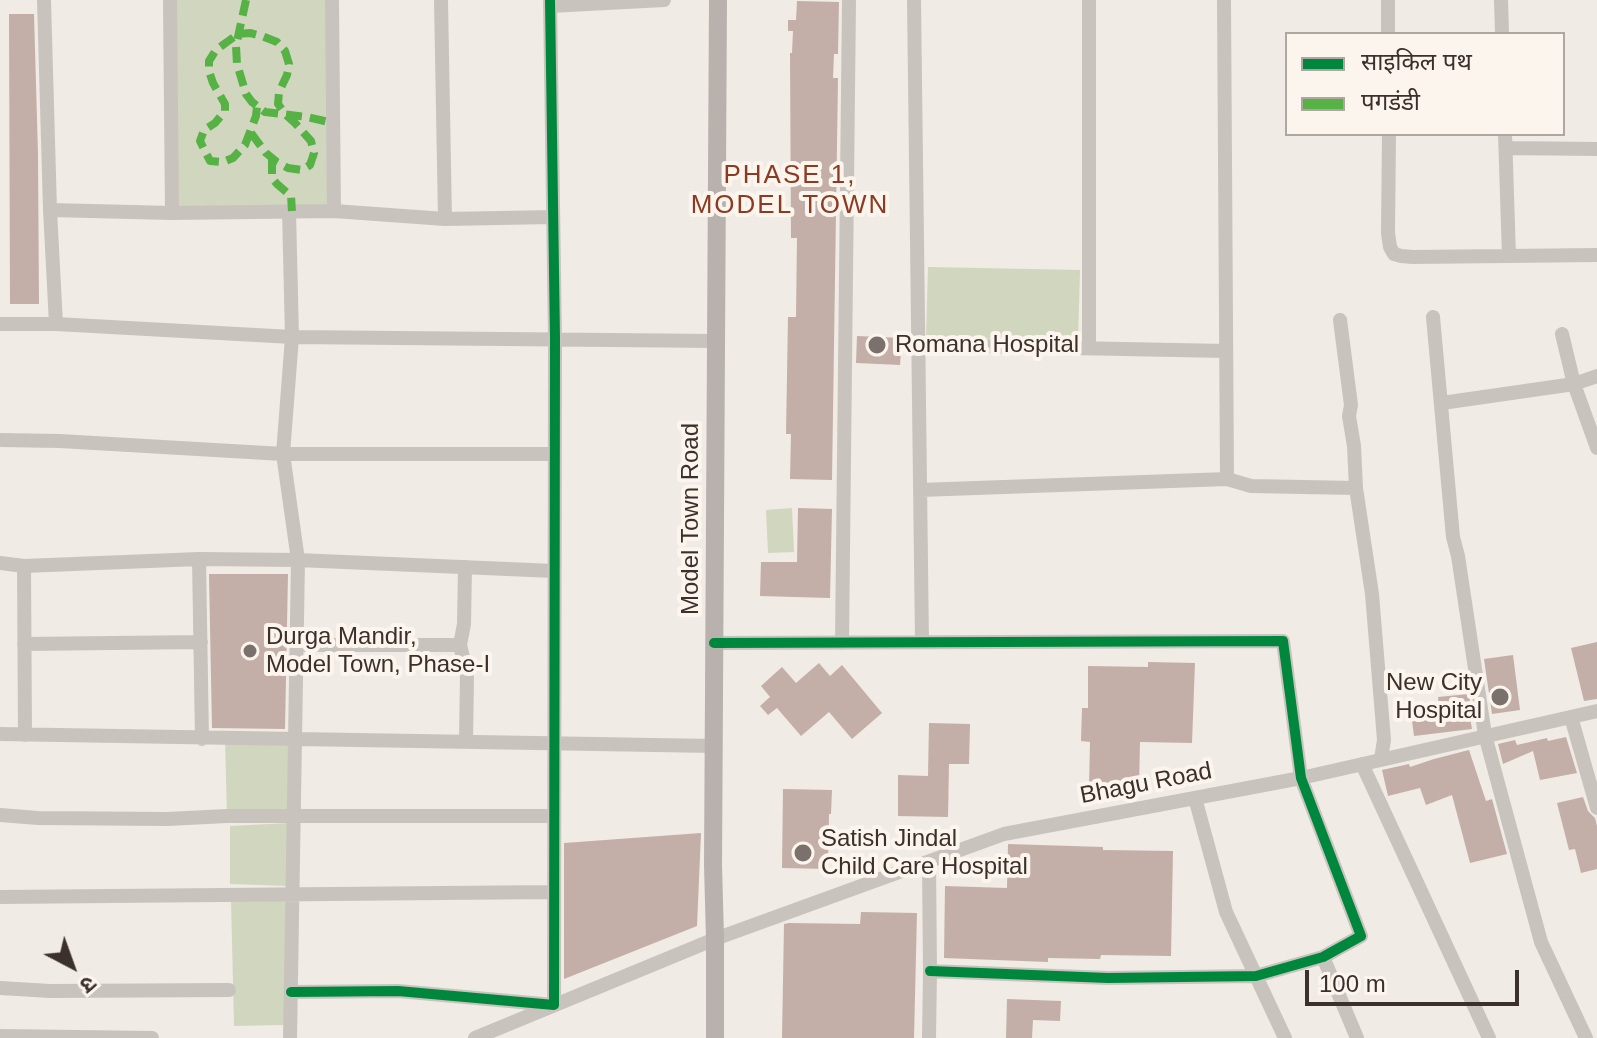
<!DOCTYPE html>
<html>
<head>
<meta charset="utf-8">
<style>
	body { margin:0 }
	#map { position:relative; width:1597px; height:1038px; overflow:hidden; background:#f0ebe5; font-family:Helvetica,"Noto Sans Devanagari",sans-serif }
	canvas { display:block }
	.legend { position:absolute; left:1285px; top:32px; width:280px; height:104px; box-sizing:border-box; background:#fbf5ee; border:2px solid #aea6a0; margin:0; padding:10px 14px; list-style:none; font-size:24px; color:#3b302b }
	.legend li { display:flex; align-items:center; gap:16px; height:40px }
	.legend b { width:40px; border:2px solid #aea6a0 }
	.north { position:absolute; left:32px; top:926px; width:80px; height:80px; -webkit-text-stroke:6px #fbf5ee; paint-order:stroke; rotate:139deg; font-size:22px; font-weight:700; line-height:32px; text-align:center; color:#3b302b }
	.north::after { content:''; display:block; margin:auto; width:28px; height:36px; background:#3b302b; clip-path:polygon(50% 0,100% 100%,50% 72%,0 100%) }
	.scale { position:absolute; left:1305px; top:970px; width:214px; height:36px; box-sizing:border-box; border:4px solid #3b302b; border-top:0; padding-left:10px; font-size:24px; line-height:28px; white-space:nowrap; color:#3b302b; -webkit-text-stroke:6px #fbf5ee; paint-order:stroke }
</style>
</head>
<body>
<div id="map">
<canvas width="1597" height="1038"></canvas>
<ul class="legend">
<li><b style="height:10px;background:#00873e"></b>साइकिल पथ</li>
<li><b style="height:10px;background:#57b246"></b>पगडंडी</li>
</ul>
<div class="north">उ</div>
<div class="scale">100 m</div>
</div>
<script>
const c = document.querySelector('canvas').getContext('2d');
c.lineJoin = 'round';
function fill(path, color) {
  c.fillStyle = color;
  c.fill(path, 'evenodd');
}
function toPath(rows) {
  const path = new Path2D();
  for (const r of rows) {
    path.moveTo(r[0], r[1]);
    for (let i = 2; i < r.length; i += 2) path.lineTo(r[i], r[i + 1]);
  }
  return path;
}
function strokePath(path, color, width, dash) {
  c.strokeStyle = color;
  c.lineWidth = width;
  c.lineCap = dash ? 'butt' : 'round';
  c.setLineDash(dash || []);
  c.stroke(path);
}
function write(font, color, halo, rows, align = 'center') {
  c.font = font + ' Helvetica,sans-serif';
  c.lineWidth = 8;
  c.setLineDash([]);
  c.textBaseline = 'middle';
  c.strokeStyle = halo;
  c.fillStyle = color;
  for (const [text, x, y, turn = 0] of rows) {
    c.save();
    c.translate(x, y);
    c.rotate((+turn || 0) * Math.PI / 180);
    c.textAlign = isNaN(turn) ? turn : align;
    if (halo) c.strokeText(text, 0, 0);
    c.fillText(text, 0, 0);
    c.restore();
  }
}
const green = toPath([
	[170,0,332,0,334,211,172,213],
	[928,267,1080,270,1078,340,926,338],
	[792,508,794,552,768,553,766,510],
	[295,737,294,817,227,816,225,739],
	[289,823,288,886,230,884,230,826],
	[288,898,284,1025,234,1026,231,900]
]);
const building = toPath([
	[797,1,839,2,838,54,834,54,833,78,838,78,832,480,790,479,791,434,786,434,788,317,796,317,797,238,791,238,790,53,792,53,793,31,788,31,788,20,796,20],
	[9,14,34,14,38,154,39,304,10,304],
	[857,336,902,338,900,365,856,363],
	[798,508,832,509,830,598,760,596,761,562,797,562],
	[209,574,288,574,285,729,212,728],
	[1597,642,1597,699,1584,701,1571,648],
	[1513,655,1520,710,1492,714,1484,659],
	[1148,662,1195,663,1192,743,1140,742,1139,786,1089,786,1090,742,1081,741,1082,708,1088,708,1088,666,1148,667],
	[819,663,830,676,842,665,882,713,852,739,829,712,801,736,777,708,768,715,760,706,770,697,761,686,782,667,796,683],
	[1469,694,1472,717,1470,717,1472,729,1414,736,1412,721,1440,717,1438,697],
	[929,723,970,724,969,764,949,764,948,817,898,816,898,775,928,776],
	[1566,737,1577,773,1540,780,1533,751,1503,764,1498,744,1515,740,1517,745,1547,738,1548,741],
	[1469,750,1486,801,1492,799,1507,854,1470,863,1452,795,1426,805,1420,788,1388,796,1382,770,1409,764,1410,767,1434,759],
	[783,789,832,790,831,814,829,814,828,869,782,868],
	[1583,797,1588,811,1595,818,1597,826,1597,869,1581,873,1575,849,1569,850,1557,803],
	[701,833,697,926,564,979,564,843],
	[1008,844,1103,847,1103,850,1173,851,1171,956,1101,955,1100,959,1048,958,1048,962,944,958,945,886,1007,888],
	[861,912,917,913,914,1038,782,1038,784,924,789,923,860,924],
	[1007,999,1061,1001,1060,1021,1033,1020,1032,1038,1006,1038]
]);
const minor = toPath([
	[44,0,50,210,56,324],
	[170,0,172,213],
	[332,0,334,211],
	[441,0,445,219],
	[914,0,922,642],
	[1089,0,1089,347],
	[1388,0,1388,34],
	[1501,0,1502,34],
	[550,6,664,0],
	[1389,134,1388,233,1390,247,1394,254,1401,256,1413,257,1597,255],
	[1505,134,1509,256],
	[1506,148,1597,149],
	[50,210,172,213,334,211,445,219,553,217],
	[289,211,292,337,283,454,298,560,290,1038],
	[1433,317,1453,537,1458,556,1485,735,1541,942,1586,1038],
	[1340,320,1351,405,1349,416,1354,446,1356,488,1372,594,1384,740,1381,759],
	[0,324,56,324,292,337,716,341],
	[1562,334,1574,384,1597,448],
	[918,345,1226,351],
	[1442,403,1574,384,1597,376],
	[0,440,60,441,283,454,554,454],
	[1227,479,1251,486,1356,488],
	[920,490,1227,479,1224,0],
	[199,559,202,739],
	[0,563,24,566,199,559,298,560,554,571],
	[24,566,25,735],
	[465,567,464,624,460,645,467,674,466,742],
	[714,643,1283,641,1301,778,1361,936,1323,957,1256,976,1108,978,930,971],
	[842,643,849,0],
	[24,644,201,642],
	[297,645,460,645],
	[1571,717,1597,808],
	[0,734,714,746],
	[1362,764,1489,1038],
	[1195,798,1226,912,1285,1038],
	[0,815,38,818,167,819,227,816,554,816],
	[929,862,930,971,929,1038],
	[0,897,554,892],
	[1323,957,1357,1038],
	[0,988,50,991,229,990],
	[291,992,398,991,554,1005,555,339,550,0],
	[0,1036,152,1038],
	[475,1038,715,939,1004,834,1301,778,1597,711]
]);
const major = toPath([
	[715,1038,715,939,713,865,718,0]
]);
const quiet = toPath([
	[246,0,236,46,237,64,246,94,252,102,265,112,307,117,333,123],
	[251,133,266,153,277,162,288,168,302,170,310,165,314,153,311,141,295,123,286,115,278,104,279,92,287,75,289,64,285,51,277,42,262,36,250,33,238,34,216,50,209,61,209,71,213,83,225,104,225,111,215,123,204,130,200,141,210,161,223,162,233,158,245,145,256,116,257,106],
	[272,158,272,178,277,184,291,196,292,211]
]);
const cycleway = toPath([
	[714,643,1283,641,1301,778,1361,936,1323,957,1256,976,1108,978,930,971],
	[291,992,398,991,554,1005,555,339,550,0]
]);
const markers = [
	[877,345,10,"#7a716c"],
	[250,651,8,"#7a716c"],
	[1500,697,10,"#7a716c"],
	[803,853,10,"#7a716c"]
];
const poiNames = [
	["Romana Hospital",895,345],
	["Durga Mandir,",266,637],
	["Model Town, Phase-I",266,665],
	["New City",1482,683,"right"],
	["Hospital",1482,711,"right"],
	["Satish Jindal",821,839],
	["Child Care Hospital",821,867]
];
const streetNames = [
	["Model Town Road",691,519,-90],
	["Bhagu Road",1146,784,-11]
];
const neighbourhoodNames = [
	["PHASE 1,",790,176],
	["MODEL TOWN",790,206]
];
fill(green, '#d1d6bf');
fill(building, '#c3afa7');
strokePath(minor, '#c9c3be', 14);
strokePath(major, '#b8b1ad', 18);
strokePath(quiet, '#57b246', 8, [16, 8]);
strokePath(cycleway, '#00873e', 10);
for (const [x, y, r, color] of markers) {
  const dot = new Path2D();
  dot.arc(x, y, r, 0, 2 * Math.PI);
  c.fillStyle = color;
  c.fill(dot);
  strokePath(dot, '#fbf5ee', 3);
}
write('24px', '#3b302b', '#fbf5ee', poiNames, 'left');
write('24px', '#3b302b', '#fbf5ee', streetNames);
c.letterSpacing = '2px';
write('26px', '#8c3b22', '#fbf5ee', neighbourhoodNames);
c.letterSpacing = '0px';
</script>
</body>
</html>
